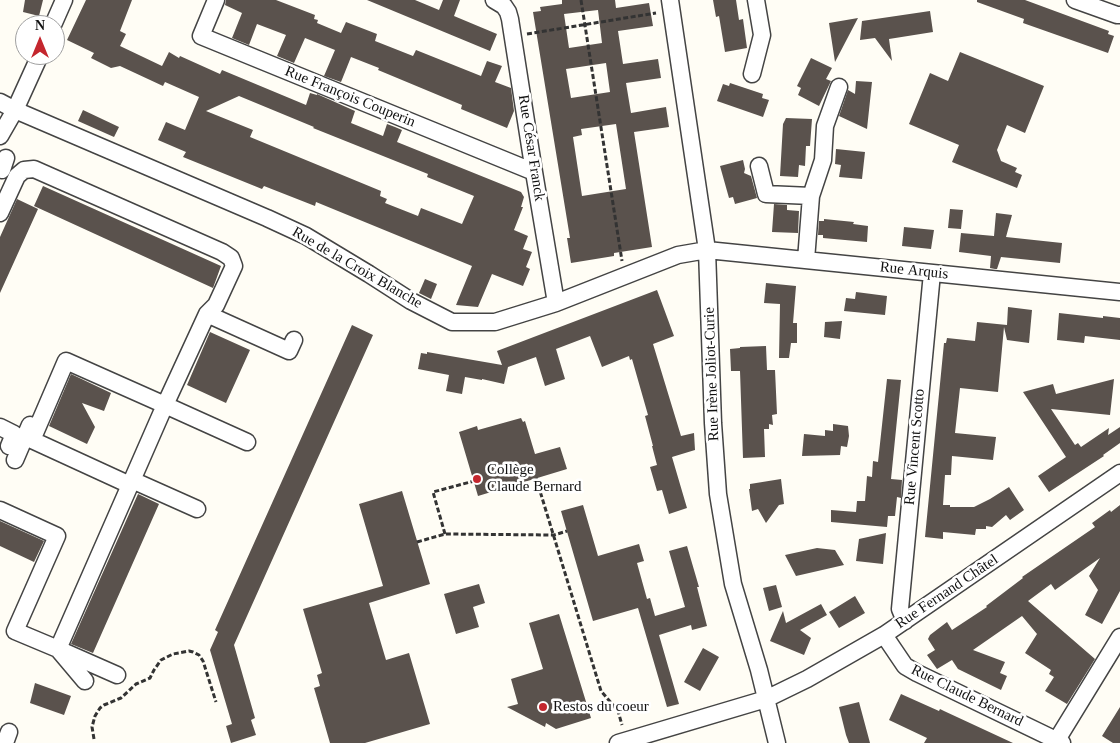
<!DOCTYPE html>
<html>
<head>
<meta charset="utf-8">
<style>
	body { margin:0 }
	#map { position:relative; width:1120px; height:743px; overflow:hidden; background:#fffdf5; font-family:Georgia,serif }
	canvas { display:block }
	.north { position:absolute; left:15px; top:15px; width:50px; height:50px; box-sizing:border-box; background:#fff; border:1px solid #a0a0a0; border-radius:50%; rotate:0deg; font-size:14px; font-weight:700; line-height:20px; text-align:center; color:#111 }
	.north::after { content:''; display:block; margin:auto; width:18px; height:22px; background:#c4262e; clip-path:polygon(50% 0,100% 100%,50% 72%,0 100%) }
</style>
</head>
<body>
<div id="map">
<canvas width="1120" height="743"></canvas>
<div class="north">N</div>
</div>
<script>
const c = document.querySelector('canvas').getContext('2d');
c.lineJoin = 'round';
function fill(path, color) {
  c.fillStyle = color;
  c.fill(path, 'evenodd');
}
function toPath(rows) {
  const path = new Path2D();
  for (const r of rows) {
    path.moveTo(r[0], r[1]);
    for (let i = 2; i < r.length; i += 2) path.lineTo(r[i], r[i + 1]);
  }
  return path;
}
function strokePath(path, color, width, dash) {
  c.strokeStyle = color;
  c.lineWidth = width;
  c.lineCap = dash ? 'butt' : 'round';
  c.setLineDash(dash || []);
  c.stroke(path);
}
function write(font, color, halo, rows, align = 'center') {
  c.font = font + ' Georgia,serif';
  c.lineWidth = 5;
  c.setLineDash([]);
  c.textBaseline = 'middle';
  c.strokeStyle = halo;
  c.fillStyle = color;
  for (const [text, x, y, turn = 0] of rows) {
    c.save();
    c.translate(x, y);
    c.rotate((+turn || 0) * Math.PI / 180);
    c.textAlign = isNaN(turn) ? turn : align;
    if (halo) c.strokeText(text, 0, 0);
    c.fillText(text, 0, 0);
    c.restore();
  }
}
const building = toPath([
	[25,0,43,0,39,16,23,12],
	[86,0,132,0,120,31,126,34,120,46,162,66,169,52,179,58,180,56,220,74,222,70,306,105,310,93,317,95,317,94,355,111,351,123,383,136,387,124,395,127,402,130,397,142,521,192,524,197,521,207,523,207,514,230,528,236,523,249,532,252,526,267,530,269,523,286,492,274,478,307,456,305,472,266,316,202,315,206,264,186,262,189,183,157,186,152,158,140,166,122,185,130,199,97,165,82,163,86,120,66,111,68,91,58,94,53,67,40],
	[239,96,314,127,313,128,428,174,427,177,474,196,462,224,421,208,418,216,385,203,387,199,380,196,381,191,250,137,253,130,206,111],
	[226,0,276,0,315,15,314,19,318,20,317,23,341,33,346,22,377,34,375,41,413,56,416,50,481,76,487,61,502,66,495,82,511,88,514,111,507,128,461,109,462,105,378,70,379,68,351,57,341,82,324,76,335,50,305,38,294,63,277,56,286,35,257,24,249,45,232,38,242,13,225,5],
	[367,0,415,0,439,10,443,0,460,0,454,16,497,34,490,51],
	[562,0,615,0,616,8,649,3,653,26,618,31,623,64,658,59,661,78,626,83,631,113,666,107,669,127,634,132,652,247,614,253,614,256,571,263,567,238,570,238,533,12,541,11,540,7,562,4],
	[598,10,602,43,569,48,564,14],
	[606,63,610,92,571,98,566,69],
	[616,124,626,189,582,196,573,137,582,135,581,129],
	[713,0,736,0,739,20,743,19,747,48,725,52,719,16,716,17],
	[977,0,1025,0,1109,31,1108,34,1114,36,1108,53,1023,23,1024,19,977,2],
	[930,11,933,32,889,39,892,61,875,38,860,40,862,21],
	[858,18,835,62,829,23],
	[960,52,1044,86,1025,133,1007,125,997,150,1001,161,1017,168,1015,172,1022,175,1017,188,952,162,959,145,909,124,930,73,948,81],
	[811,58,832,68,826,79,831,81,819,106,798,95,801,88,797,86],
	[856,81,872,82,867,129,839,116,848,90,855,94],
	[730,83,763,94,762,98,769,100,763,117,717,101,723,84,729,86],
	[83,110,119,127,114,137,78,121],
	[786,118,812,119,810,146,806,146,805,166,799,165,798,177,780,176,783,124],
	[836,149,865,152,862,179,839,177,841,165,835,164],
	[743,160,745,169,744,173,751,176,757,198,735,204,733,197,729,198,720,166],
	[43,186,221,266,213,288,34,206],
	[17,199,38,209,0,293,0,237],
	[774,204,787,205,787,210,799,211,798,233,772,232],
	[950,209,963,210,961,229,948,228],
	[996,213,1012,215,1006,237,1062,243,1060,263,1001,257,997,269,995,269,990,268,991,256,959,252,961,233,994,236],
	[824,219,854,222,853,224,868,226,867,242,823,238,823,235,818,235,819,221,824,221],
	[904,227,934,230,931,249,902,246],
	[425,279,437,284,431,299,419,293],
	[766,283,796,286,793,323,797,323,797,343,791,343,789,358,779,358,780,304,764,303],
	[657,290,674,336,653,344,681,436,694,433,695,450,672,457,687,508,669,514,662,490,657,491,650,467,657,465,652,446,653,446,645,416,648,415,632,359,630,360,629,356,602,367,590,336,556,349,565,379,545,386,536,357,508,367,504,384,482,379,482,380,465,377,462,394,446,391,449,375,418,369,421,353,427,354,427,352,502,365,497,351],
	[856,292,887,296,885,315,844,311,846,298,855,299],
	[1008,307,1032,310,1029,343,1007,340,1004,327,998,392,960,388,955,433,996,437,993,460,952,456,951,475,945,475,943,505,950,505,950,507,974,507,990,499,1009,487,1024,510,1010,520,1006,515,992,527,986,526,986,529,976,529,975,535,943,532,943,539,925,537,944,343,946,343,947,338,975,341,977,322,1007,325],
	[1059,313,1103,318,1103,316,1120,318,1120,340,1085,336,1084,343,1057,340],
	[842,321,840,339,824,337,825,322],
	[352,325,373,335,234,645,255,718,251,720,256,735,231,743,226,726,232,724,210,650,218,632,215,630],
	[210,332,250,350,226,403,187,385],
	[766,346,767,370,775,370,777,414,772,415,773,425,769,424,769,429,764,429,765,457,743,458,740,371,731,371,730,349,740,348,740,347],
	[71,374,111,393,104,411,82,403,95,427,87,444,49,426],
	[887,379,901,380,891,479,902,480,901,498,897,497,895,516,888,516,887,527,831,522,831,510,856,512,857,501,865,501,867,476,872,477,873,461,878,462],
	[1114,379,1110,415,1051,409,1075,445,1078,443,1081,447,1109,428,1108,435,1120,427,1120,443,1103,455,1104,456,1049,492,1038,476,1066,457,1023,392,1053,384,1056,394],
	[521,418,523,422,525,421,535,454,560,447,567,469,478,496,459,432,477,426,478,430],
	[833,424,848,426,849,436,847,447,841,446,840,455,802,456,804,434,825,436,825,430,833,431],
	[781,479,784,504,779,505,766,523,758,509,752,511,749,489,750,489,750,484],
	[402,491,430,584,369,603,386,660,409,653,430,724,365,743,330,743,314,688,320,686,317,675,322,673,303,609,383,586,359,504],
	[138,494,159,504,93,653,71,644],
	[583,505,598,556,639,544,644,561,637,563,647,599,650,598,655,616,685,607,669,551,687,546,699,587,697,587,707,626,692,630,691,625,659,635,679,704,667,707,638,608,593,621,561,511],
	[1120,505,1120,591,1102,624,1085,615,1098,590,1089,576,1100,558,1055,590,1051,584,1028,601,1095,659,1067,704,1045,691,1054,677,1049,674,1051,670,1025,653,1037,634,1022,616,973,650,1005,662,1000,673,1007,676,1001,690,958,669,952,660,937,669,927,655,935,650,928,639,930,635,947,622,952,630,987,607,986,606,1023,578,1022,577,1095,527,1092,523,1110,510,1111,512],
	[0,521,44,541,34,562,0,546],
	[886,533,883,564,856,561,859,539],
	[817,548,835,550,844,565,796,576,785,555],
	[479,584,485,603,473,607,479,627,456,634,444,594],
	[776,585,782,607,769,611,763,588],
	[855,596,865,613,839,628,829,612],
	[821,604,827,615,800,630,811,638,804,655,770,641,783,611,786,623],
	[559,614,591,718,556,729,546,723,545,727,507,707,518,704,511,679,543,669,529,623],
	[703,648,719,657,700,691,684,682],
	[35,683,71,696,64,715,30,703],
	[901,694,939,711,940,709,944,711,1013,743,924,743,927,738,889,720],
	[859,702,870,743,849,743,846,735,839,707],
	[1120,707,1120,743,1113,743,1102,736]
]);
const path = toPath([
	[581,0,622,261],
	[527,34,656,13],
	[536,478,601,691,618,711,622,725],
	[445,534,433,492,474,481],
	[417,542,445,534,554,535,567,531],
	[94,739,92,727,95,716,100,708,104,705,121,698,136,684,150,678,154,670,161,660,173,654,189,651,193,652,199,655,203,661,216,702]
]);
const minor = toPath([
	[216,0,201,36,534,172],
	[494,0,504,6,508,12,510,19,534,172,556,303],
	[670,0,707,250,713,423,718,494,733,584,759,670,777,743],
	[1075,0,1117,15,1120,15],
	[53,25,64,0],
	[752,74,762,35,756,0],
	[0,102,15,110,267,218,306,236,369,274,411,301,452,322,495,322,556,303,678,255,707,250,1120,292],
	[0,136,15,110,40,55],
	[759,166,766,194,811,196],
	[2,170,6,158],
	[0,213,17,176,24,170,34,169,222,252,231,258,234,266,216,305,207,314,165,405,247,442],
	[806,260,811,196,823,160,825,126,839,87],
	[207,314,289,351,294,340],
	[0,427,14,434,9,446],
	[15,460,30,425],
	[132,480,197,509],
	[0,510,57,536,15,631,58,649,85,681],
	[905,621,900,609,932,273],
	[884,635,905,666,917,673,1062,743],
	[117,675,58,649,130,485,32,440,66,361,165,405,130,485],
	[5,743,9,732],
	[618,743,766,699,807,679,884,635,1120,473],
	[1055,743,1120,637]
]);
const markers = [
	[477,479,5,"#c4262e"],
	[543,707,5,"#c4262e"]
];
const streetNames = [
	["Rue François Couperin",350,97,22],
	["Rue César Franck",531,148,81],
	["Rue de la Croix Blanche",357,268,30],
	["Rue Arquis",914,271,6],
	["Rue Irène Joliot-Curie",712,374,-92],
	["Rue Vincent Scotto",915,447,-85],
	["Rue Fernand Châtel",947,592,-34],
	["Rue Claude Bernard",967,696,26]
];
const poiNames = [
	["Collège",487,470],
	["Claude Bernard",487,487],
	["Restos du coeur",553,707]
];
fill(building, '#5a524d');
strokePath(minor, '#444', 19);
strokePath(path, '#333', 3, [5, 2.5]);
strokePath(minor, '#fff', 16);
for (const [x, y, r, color] of markers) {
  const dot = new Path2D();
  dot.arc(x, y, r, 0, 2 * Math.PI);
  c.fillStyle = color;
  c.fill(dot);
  strokePath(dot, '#fff', 2);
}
write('15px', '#111', '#fff', streetNames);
write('15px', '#111', '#fff', poiNames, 'left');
</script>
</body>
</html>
